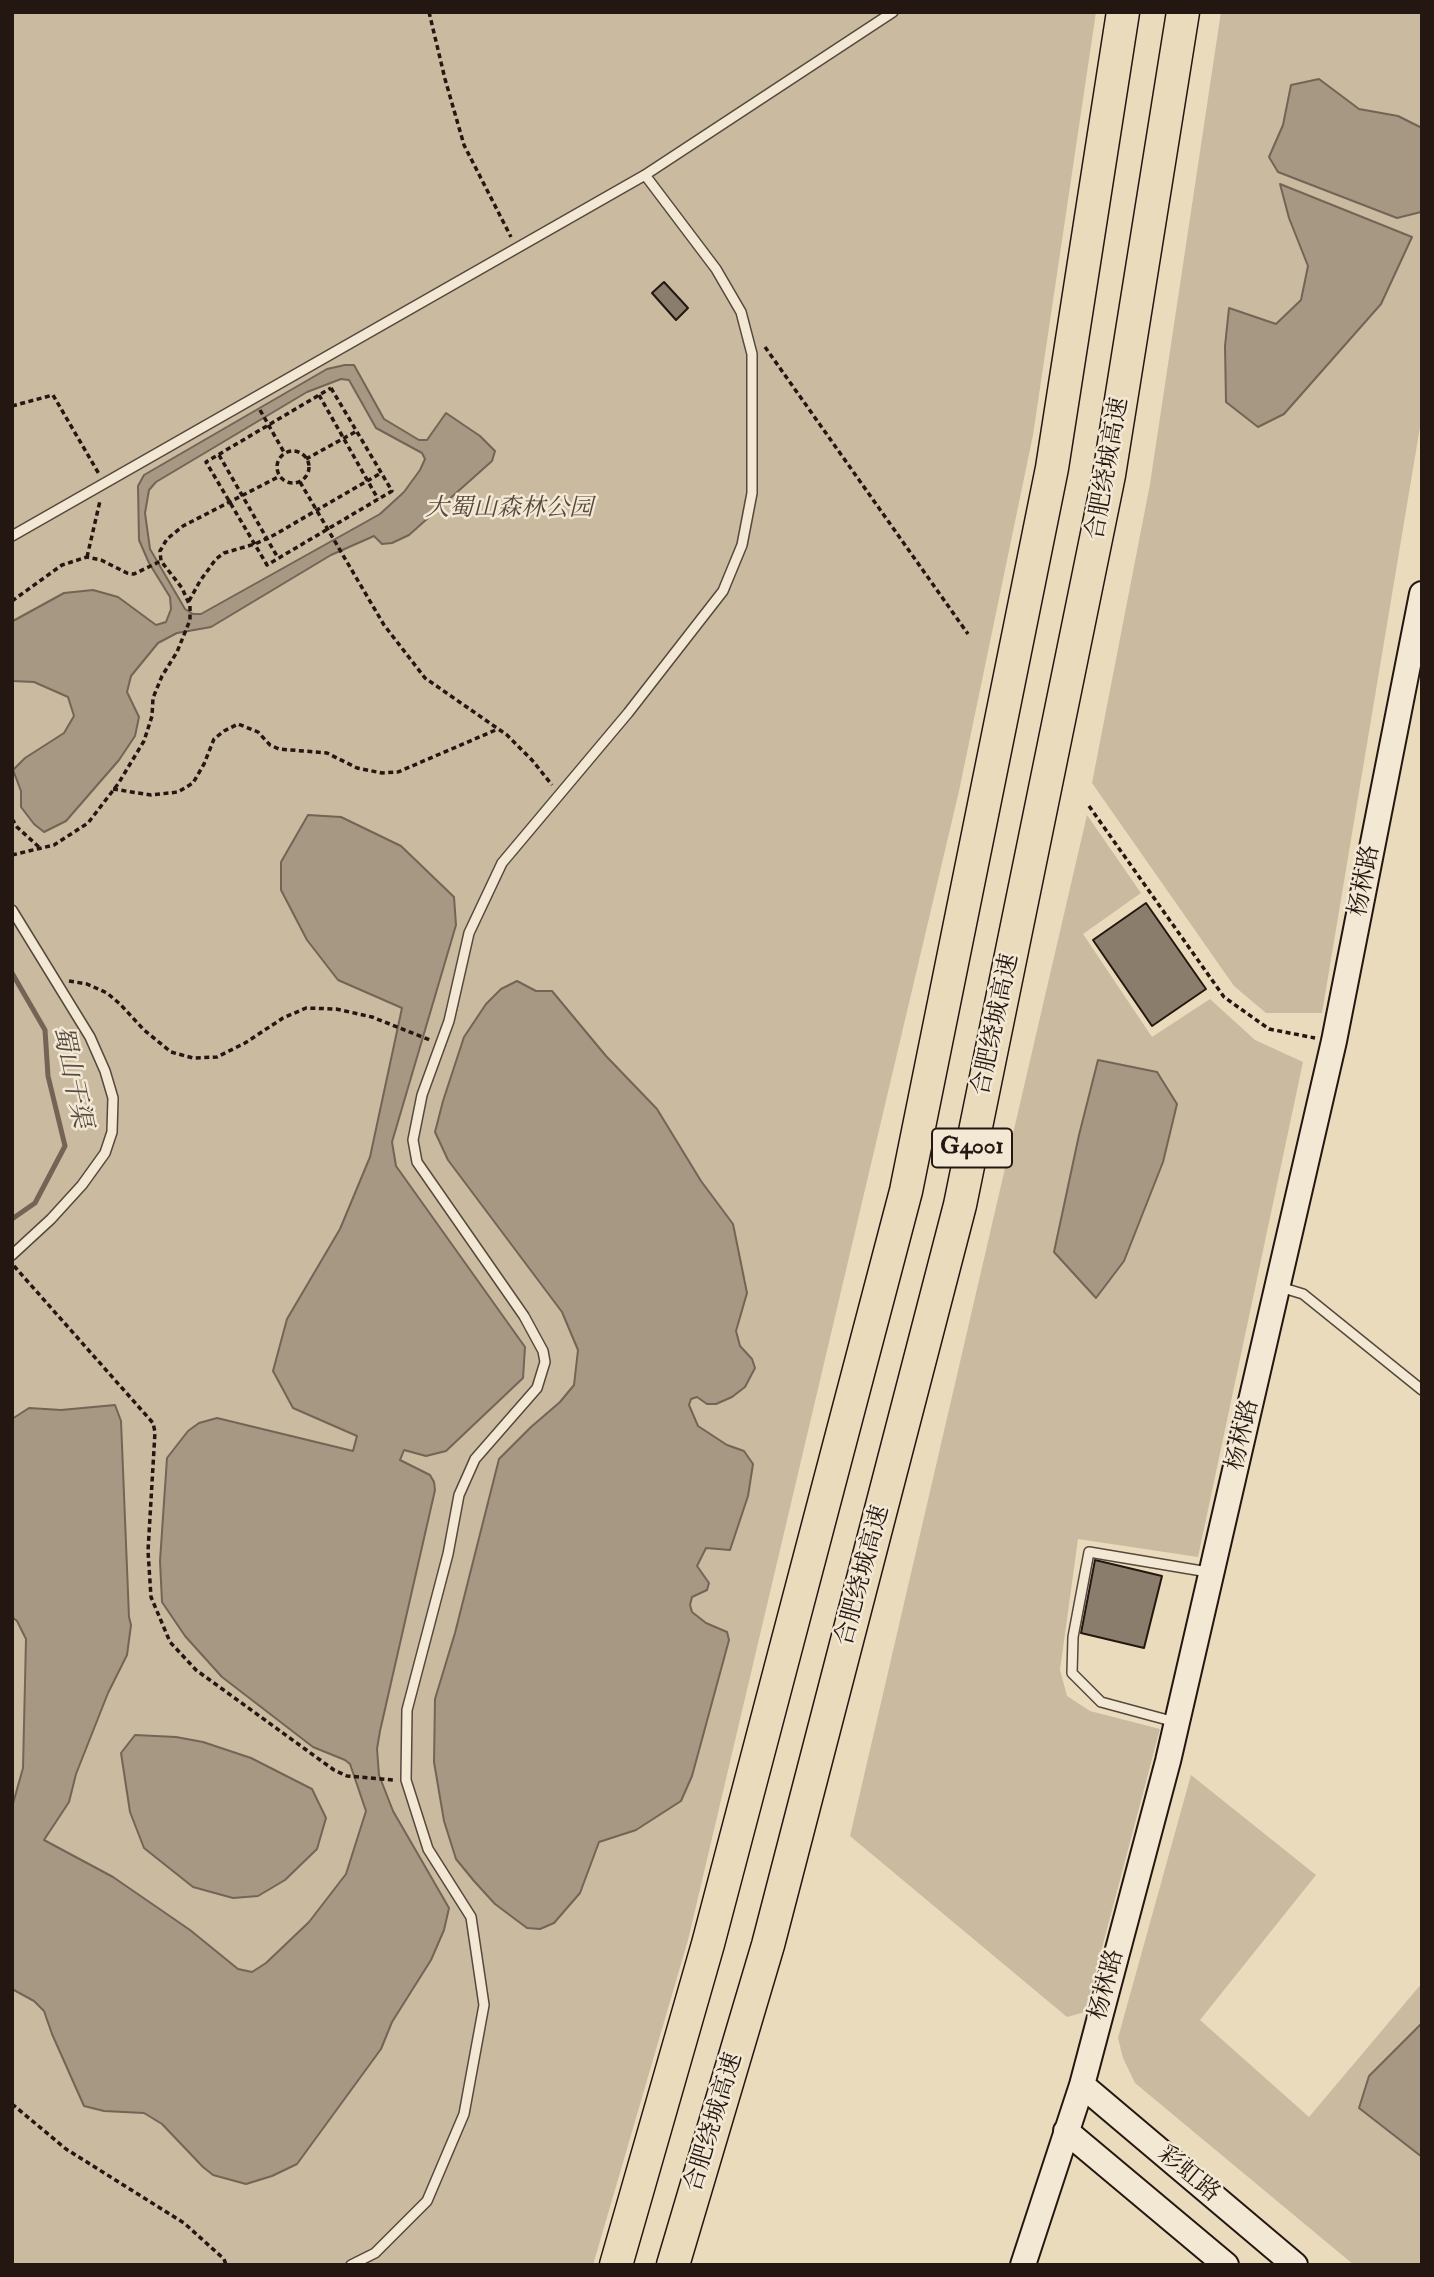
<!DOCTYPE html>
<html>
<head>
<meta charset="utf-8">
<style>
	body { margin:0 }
	#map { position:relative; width:1434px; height:2277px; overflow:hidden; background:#ebdbbd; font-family:"IM FELL Double Pica",serif }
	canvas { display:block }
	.frame { position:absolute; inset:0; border:14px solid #241712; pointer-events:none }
</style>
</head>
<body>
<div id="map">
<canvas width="1434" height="2277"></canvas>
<div class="frame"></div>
</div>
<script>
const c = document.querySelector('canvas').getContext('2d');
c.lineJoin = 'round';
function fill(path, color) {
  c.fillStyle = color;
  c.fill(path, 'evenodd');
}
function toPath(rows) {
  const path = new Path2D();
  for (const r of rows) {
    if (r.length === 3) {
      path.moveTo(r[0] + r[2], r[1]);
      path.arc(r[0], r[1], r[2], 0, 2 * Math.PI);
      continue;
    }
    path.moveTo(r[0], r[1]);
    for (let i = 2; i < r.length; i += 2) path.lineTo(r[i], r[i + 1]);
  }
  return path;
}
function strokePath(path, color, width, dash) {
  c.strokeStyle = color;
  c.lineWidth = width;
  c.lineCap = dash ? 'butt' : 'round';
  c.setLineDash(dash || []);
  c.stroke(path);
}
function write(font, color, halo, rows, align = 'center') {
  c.font = font + ' "IM FELL Double Pica","Noto Serif SC",serif';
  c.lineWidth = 5;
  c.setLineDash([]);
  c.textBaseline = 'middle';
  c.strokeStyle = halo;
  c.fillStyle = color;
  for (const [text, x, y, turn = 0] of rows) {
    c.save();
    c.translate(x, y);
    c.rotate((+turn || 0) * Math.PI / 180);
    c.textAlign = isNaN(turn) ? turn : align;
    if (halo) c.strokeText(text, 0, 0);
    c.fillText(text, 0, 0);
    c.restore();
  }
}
const green = toPath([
	[12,12,1096,12,1033,435,959,791,688,1940,593,2265,12,2265],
	[1221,12,1422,12,1422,415,1322,1013,1266,1013,1234,986,1092,783,1150,484],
	[1087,815,1141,893,1083,934,1152,1037,1210,999,1255,1040,1303,1062,1198,1557,1078,1539,1060,1670,1067,1696,1090,1711,1160,1729,1085,2012,1067,2017,850,1836],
	[1191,1775,1316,1875,1200,2020,1309,2117,1422,1983,1422,2265,1354,2265,1135,2083,1123,2058,1118,2038]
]);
const water = toPath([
	[1319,79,1359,109,1398,116,1422,128,1421,212,1397,218,1278,172,1269,157,1283,125,1291,85,1319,79],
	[1280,184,1412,237,1381,304,1284,414,1258,427,1226,402,1225,346,1229,308,1276,324,1301,300,1308,266,1289,218,1280,184],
	[345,365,354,365,384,419,419,440,427,440,446,413,480,436,495,451,492,461,409,535,392,543,382,544,374,536,331,555,211,627,177,633,158,643,131,676,127,692,139,717,135,736,119,760,66,821,44,832,34,824,21,807,21,791,13,770,25,758,64,733,74,716,68,697,34,682,12,681,13,621,64,593,93,590,118,597,156,625,166,622,171,609,170,597,149,563,139,540,138,486,144,475,327,369,345,365],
	[341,379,349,380,376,428,422,453,425,459,420,470,404,492,380,514,201,614,193,614,185,609,150,549,145,513,149,490,156,482,307,392,341,379],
	[308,815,341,817,401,846,454,897,456,925,392,1142,396,1166,525,1347,523,1378,446,1451,426,1456,404,1450,400,1460,430,1475,434,1482,435,1490,380,1731,377,1749,379,1775,393,1811,449,1908,444,1930,431,1960,392,2022,381,2049,297,2164,272,2176,246,2184,213,2175,203,2167,162,2124,144,2113,104,2111,84,2106,52,2034,44,2011,34,2001,12,1989,12,1807,23,1768,26,1639,17,1621,12,1617,12,1419,29,1408,61,1410,115,1405,121,1421,129,1617,131,1625,127,1655,108,1693,76,1774,69,1802,44,1840,113,1877,190,1930,238,1969,252,1972,266,1963,309,1922,346,1874,366,1811,350,1764,345,1760,313,1747,222,1677,185,1636,162,1602,160,1561,167,1458,188,1431,199,1423,217,1418,353,1451,357,1436,293,1408,273,1371,287,1319,340,1229,370,1157,402,1008,338,980,307,940,281,890,281,862,308,815],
	[517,981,536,991,552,991,606,1056,657,1109,701,1181,733,1224,747,1293,736,1331,740,1346,752,1359,755,1368,745,1387,732,1397,716,1404,707,1404,697,1397,691,1399,689,1405,698,1426,727,1445,744,1451,753,1464,748,1496,730,1550,706,1548,697,1566,709,1583,707,1590,692,1597,690,1605,692,1612,706,1623,727,1632,729,1640,692,1776,681,1801,636,1830,599,1842,580,1893,554,1923,540,1929,527,1928,495,1904,474,1881,456,1859,444,1821,434,1762,435,1699,455,1633,499,1459,531,1427,560,1402,574,1385,578,1350,562,1312,448,1160,435,1132,443,1101,464,1037,486,1004,501,989,517,981],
	[1098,1060,1157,1072,1177,1104,1163,1162,1124,1261,1096,1298,1054,1252,1079,1135,1098,1060],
	[135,1735,176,1737,203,1742,251,1758,312,1789,326,1818,317,1849,285,1880,258,1896,233,1898,193,1887,144,1848,130,1812,121,1753,135,1735],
	[1420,2025,1422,2028,1422,2157,1359,2108,1369,2076,1420,2025]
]);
const stream = toPath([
	[12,973,45,1030,48,1076,65,1146,35,1203,12,1219]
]);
const building = toPath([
	[664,282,688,308,676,320,652,293,664,282],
	[1146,903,1206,989,1152,1026,1093,940,1146,903],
	[1095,1560,1162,1576,1144,1648,1081,1633,1095,1560]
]);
const path = toPath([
	[429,12,445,79,464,145,511,237],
	[765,347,968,634],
	[331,388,392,491,267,565,206,462,331,388],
	[319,395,378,499],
	[12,406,53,395,99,474],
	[260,410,285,454],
	[293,467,16],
	[219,455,278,558],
	[306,459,357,431],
	[300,482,384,625,425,678,507,735,532,760,552,785],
	[87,557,100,501],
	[12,601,62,565,87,557,101,560,127,573,134,574,161,561],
	[189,601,200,581,216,559,224,553,255,544,274,535,381,473],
	[113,789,151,795,178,792,193,783,204,764,214,739,224,731,238,724,258,732,270,745,279,749,327,753,357,768,382,773,398,772,498,729],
	[1089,806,1224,997,1269,1029,1315,1038],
	[12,819,17,827,40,848],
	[12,855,54,845,88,823,118,784,144,741,152,716,153,698,162,676,177,652,190,620,190,606,182,588,161,561,160,551,167,539,183,526,280,476],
	[69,981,87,984,107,993,120,1004,144,1030,171,1052,193,1058,217,1057,245,1043,283,1018,306,1008,336,1009,372,1017,430,1040],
	[14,1266,153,1423,155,1432,148,1551,151,1597,170,1642,196,1670,334,1770,347,1776,394,1780],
	[12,2104,66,2149,184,2223,224,2259,226,2265]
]);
const lane = toPath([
	[12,536,645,175,893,12],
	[12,910,90,1037,105,1071,113,1098,112,1132,105,1153,82,1185,51,1219,12,1255],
	[1280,1287,1303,1294,1422,1390],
	[1175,1722,1101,1702,1072,1673,1073,1637,1089,1552,1208,1572],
	[351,2265,375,2253,427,2201,464,2114,484,2005,471,1917,428,1849,406,1780,407,1710,448,1554,459,1495,475,1459,537,1388,545,1362,543,1351,524,1316,417,1162,413,1140,422,1095,449,1021,469,933,502,863,628,713,723,591,742,545,752,493,752,354,741,312,716,269,645,175]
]);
const secondary = toPath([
	[1082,2085,1295,2265],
	[1066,2131,1226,2265],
	[1023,2265,1082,2085,1168,1761,1334,1041,1422,594]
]);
const highway = toPath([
	[616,2265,708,1944,906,1191,1052,468,1123,12],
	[673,2265,768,1945,960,1205,1109,475,1183,12]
]);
const shields = [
	[972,1148,80]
];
const shieldNames = [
	["G4001",972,1148]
];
const streetNames = [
	["合肥绕城高速",1109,469,-80],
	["杨林路",1366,881,-79],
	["合肥绕城高速",997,1025,-78],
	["杨林路",1244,1435,-77],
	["合肥绕城高速",864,1576,-75],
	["杨林路",1108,1985,-75],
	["合肥绕城高速",715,2123,-73],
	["彩虹路",1188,2175,40]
];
const parkNames = [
	["大蜀山森林公园",509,510]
];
const waterNames = [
	["蜀山干渠",70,1077,78]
];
fill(green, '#c9baa0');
fill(water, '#a79883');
strokePath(water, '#736456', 2);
strokePath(stream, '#736456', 5);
fill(building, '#8b7d6b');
strokePath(building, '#241712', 2);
strokePath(lane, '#56483d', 12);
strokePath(secondary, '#241712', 28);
strokePath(highway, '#241712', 35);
strokePath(path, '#241712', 3.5, [5, 3.5]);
strokePath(lane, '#f2e8d4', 9);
strokePath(secondary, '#f2e8d4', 24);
strokePath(highway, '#ebdbbd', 32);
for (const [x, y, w] of shields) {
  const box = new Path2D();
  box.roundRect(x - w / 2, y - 19.5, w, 39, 5);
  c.fillStyle = '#f2e8d4';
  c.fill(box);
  strokePath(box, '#241712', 2);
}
write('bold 23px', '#241712', null, shieldNames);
write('24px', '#241712', '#f2e8d4', streetNames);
write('italic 24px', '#56483d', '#f2e8d4', parkNames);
write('italic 26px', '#584b3f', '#f2e8d4', waterNames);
</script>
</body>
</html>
